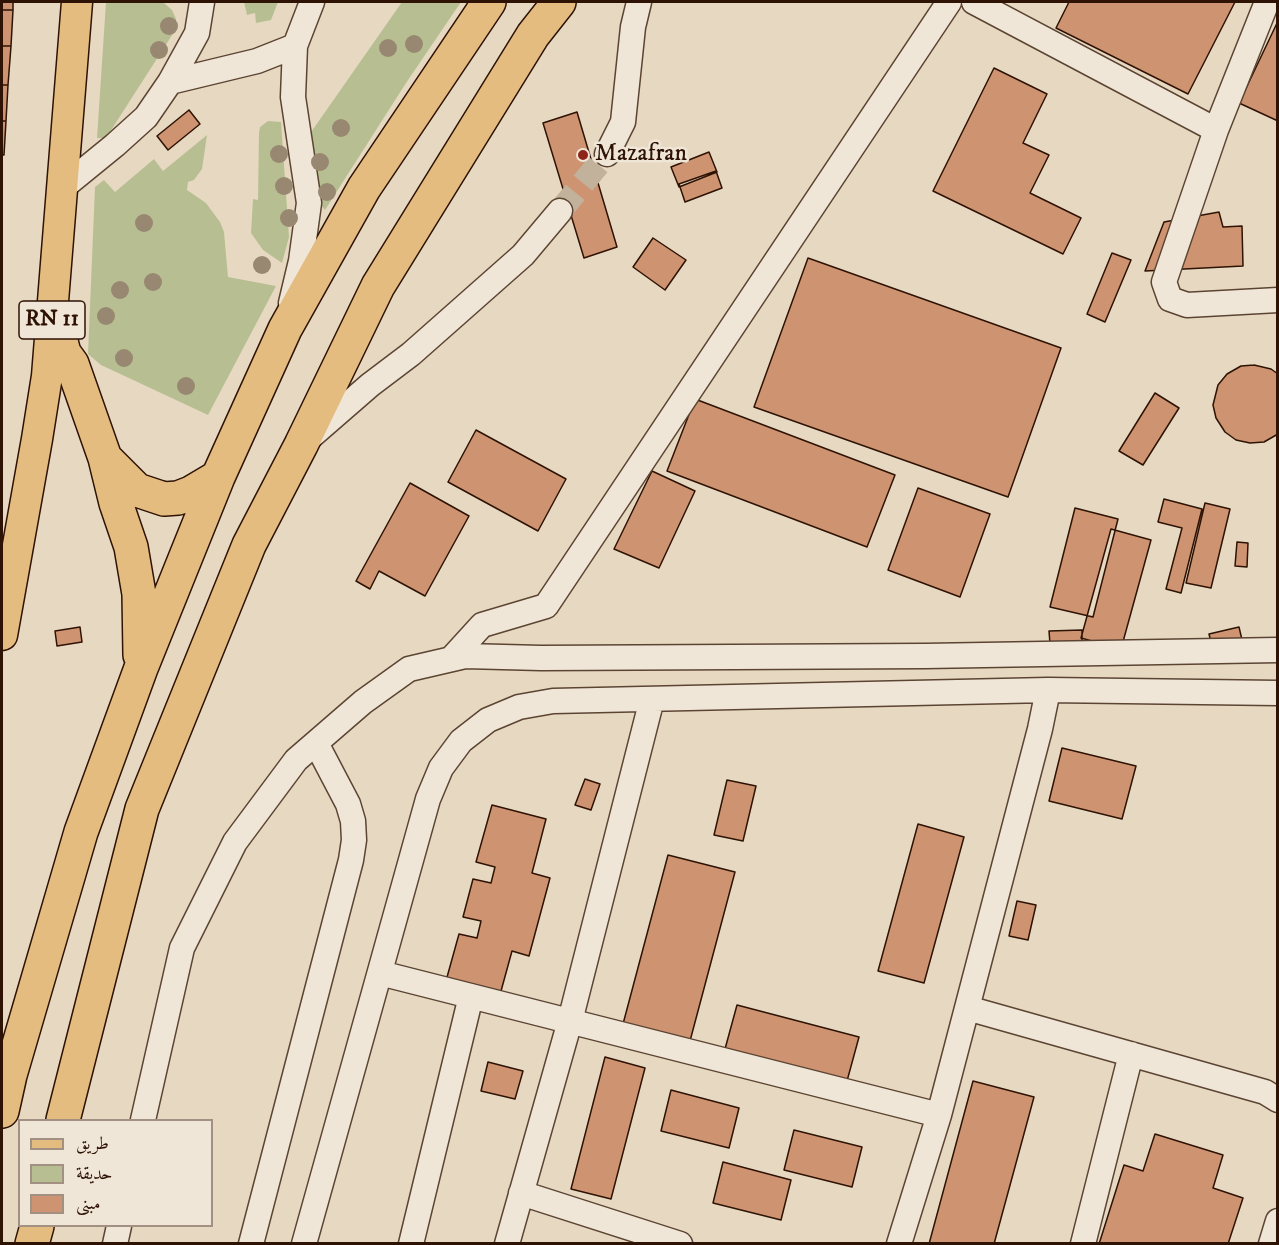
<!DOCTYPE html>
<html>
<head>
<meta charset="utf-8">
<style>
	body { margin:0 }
	#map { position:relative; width:1279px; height:1245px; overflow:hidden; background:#e7d9c1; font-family:"IM FELL DW Pica",Amiri,serif }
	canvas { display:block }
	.frame { position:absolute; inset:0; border:3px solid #2e1204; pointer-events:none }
	.legend { position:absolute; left:18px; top:1119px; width:195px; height:108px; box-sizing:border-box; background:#efe6d7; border:2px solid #a29183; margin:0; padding:8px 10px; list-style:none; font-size:18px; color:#2e1204 }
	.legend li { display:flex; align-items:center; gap:12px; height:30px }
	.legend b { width:30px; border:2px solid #a29183 }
</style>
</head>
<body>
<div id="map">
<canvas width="1279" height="1245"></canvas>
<div class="frame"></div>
<ul class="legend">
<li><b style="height:8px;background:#e4bc80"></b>طريق</li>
<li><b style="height:16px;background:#b7bf92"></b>حديقة</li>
<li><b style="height:16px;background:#ce9471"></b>مبنى</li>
</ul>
</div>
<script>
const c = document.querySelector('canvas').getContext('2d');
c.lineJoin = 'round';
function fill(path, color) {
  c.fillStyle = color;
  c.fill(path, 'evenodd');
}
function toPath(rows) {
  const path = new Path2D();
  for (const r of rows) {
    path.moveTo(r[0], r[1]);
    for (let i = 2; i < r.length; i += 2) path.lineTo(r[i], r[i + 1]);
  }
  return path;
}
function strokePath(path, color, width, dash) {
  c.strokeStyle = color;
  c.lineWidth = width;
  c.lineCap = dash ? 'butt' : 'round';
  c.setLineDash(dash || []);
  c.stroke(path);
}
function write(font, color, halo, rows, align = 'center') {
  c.font = font + ' "IM FELL DW Pica",serif';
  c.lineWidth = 5;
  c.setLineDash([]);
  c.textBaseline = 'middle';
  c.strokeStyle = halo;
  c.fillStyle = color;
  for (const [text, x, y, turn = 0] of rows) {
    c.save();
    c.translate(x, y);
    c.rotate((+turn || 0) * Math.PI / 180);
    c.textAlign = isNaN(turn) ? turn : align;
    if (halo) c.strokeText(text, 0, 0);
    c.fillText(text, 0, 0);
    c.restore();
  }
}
const green = toPath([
	[106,2,163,2,172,10,176,19,176,29,108,135,103,138,97,138],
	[244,2,278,2,271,20,256,23,255,13,247,15],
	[402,2,461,2,406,83,325,210,318,202,309,135],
	[268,121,281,122,289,237,282,263,263,250,251,233,253,199,258,200,259,133,260,127],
	[207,135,202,169,194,180,188,182,187,190,206,203,220,222,224,232,228,277,276,286,208,415,101,365,88,354,95,187,104,180,115,192,154,159,163,171]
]);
const building = toPath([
	[2,2,13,2,13,10,2,10,2,2],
	[1069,2,1235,2,1188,94,1056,28,1069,2],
	[2,10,13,10,11,46,2,46,2,10],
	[1278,21,1278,121,1239,103,1278,21],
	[2,46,11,46,8,85,2,85,2,46],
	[994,68,1047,94,1023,143,1049,155,1030,193,1081,218,1063,254,933,191,994,68],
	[2,85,8,85,6,121,2,121,2,85],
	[189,110,200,124,168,150,157,136,189,110],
	[577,112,617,247,584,258,543,123,577,112],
	[2,121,6,121,4,155,2,155,2,121],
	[709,152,717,172,679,187,671,167,709,152],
	[716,171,722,188,685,202,679,184,716,171],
	[1219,212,1223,227,1242,226,1243,266,1145,271,1164,222,1219,212],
	[653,238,686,260,665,290,633,267,653,238],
	[1112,253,1131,260,1105,322,1087,314,1112,253],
	[808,258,1061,348,1008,497,754,407,808,258],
	[1254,365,1271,369,1278,374,1278,434,1264,442,1250,443,1236,440,1225,432,1216,418,1213,405,1218,385,1227,374,1241,366,1254,365],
	[1155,393,1179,408,1143,465,1119,451,1155,393],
	[695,399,895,475,867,547,667,471,695,399],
	[476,430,566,479,538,531,448,482,476,430],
	[652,471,695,491,659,568,614,549,652,471],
	[410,483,469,516,425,596,379,571,370,589,356,581,410,483],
	[918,488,990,514,960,597,888,570,918,488],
	[1164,499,1202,509,1181,593,1166,589,1182,528,1158,522,1164,499],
	[1205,503,1230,509,1211,588,1186,583,1205,503],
	[1075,508,1118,519,1093,617,1050,607,1075,508],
	[1111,529,1151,540,1121,649,1081,638,1111,529],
	[1237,542,1248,543,1247,567,1235,566,1237,542],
	[80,627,82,642,57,646,55,631,80,627],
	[1239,627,1243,644,1213,651,1209,634,1239,627],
	[1082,630,1082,643,1050,644,1049,631,1082,630],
	[1062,748,1136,766,1122,819,1049,801,1062,748],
	[585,779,600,784,591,810,575,805,585,779],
	[727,780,756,786,743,841,714,835,727,780],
	[492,805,546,819,532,873,550,878,529,956,512,951,498,1002,444,988,459,934,477,938,481,921,463,917,473,879,491,883,495,867,476,862,492,805],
	[918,824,964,837,924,983,878,971,918,824],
	[668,855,735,872,690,1041,623,1024,668,855],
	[1017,901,1036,905,1028,940,1009,936,1017,901],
	[737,1005,859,1037,847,1081,725,1049,737,1005],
	[605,1057,645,1068,611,1199,571,1189,605,1057],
	[488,1062,523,1071,515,1099,481,1091,488,1062],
	[973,1081,1034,1097,994,1244,929,1244,973,1081],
	[671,1090,739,1108,729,1148,661,1131,671,1090],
	[794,1130,862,1147,852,1187,784,1170,794,1130],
	[1155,1134,1223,1155,1213,1188,1243,1198,1228,1244,1099,1244,1124,1165,1143,1171,1155,1134],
	[723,1162,791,1180,781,1220,713,1203,723,1162]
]);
const minorTunnel = toPath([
	[560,211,607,154]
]);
const minor = toPath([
	[974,2,1216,130,1267,2],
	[170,82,257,61,295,46],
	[1216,130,1164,282,1170,299,1187,305,1278,300],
	[607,154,623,122,633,27,639,2],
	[61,189,115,145,146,117,170,82,197,33,202,2],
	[291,303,301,261,309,203,293,97,295,46,312,2],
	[309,438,370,385,411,354,523,255,560,211],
	[451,659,482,625,546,606,949,2],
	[380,973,939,1115],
	[967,1008,1265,1092,1278,1100],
	[143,1120,182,948,235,842,296,760,363,702,409,669,465,656,541,658,925,656,1278,650],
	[521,1193,680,1244],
	[115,1244,119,1226],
	[251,1244,351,860,354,840,353,821,348,804,316,743],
	[304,1244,428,799,441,768,461,741,488,720,519,707,553,701,1048,690,1278,693],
	[411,1244,471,996],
	[507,1244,570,1021,652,699],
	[899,1244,939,1115,1040,729,1048,690],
	[1083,1244,1131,1054],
	[1271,1244,1278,1221]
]);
const major = toPath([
	[2,635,37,439,47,376,77,2]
]);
const highway = toPath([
	[53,309,64,353,72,364,105,458,116,503,131,547,139,594,140,655],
	[105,458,137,490,164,499,178,498,191,493,218,477],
	[2,1111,10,1075,81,832,141,668,218,477,285,329,364,188,489,2],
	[63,1120,142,809,249,545,301,445,378,286,533,35,559,2],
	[32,1244,37,1226]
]);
const trees = [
	[169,26],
	[414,44],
	[388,48],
	[159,50],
	[341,128],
	[279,154],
	[320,162],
	[284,186],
	[327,192],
	[289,218],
	[144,223],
	[262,265],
	[153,282],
	[120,290],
	[106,316],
	[124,358],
	[186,386]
];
const markers = [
	[583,155,6,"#8f2418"]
];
const shields = [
	[52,320,66]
];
const shieldNames = [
	["RN 11",52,320]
];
const poiNames = [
	["Mazafran",595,155]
];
fill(green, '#b7bf92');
fill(building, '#ce9471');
strokePath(building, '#2e1204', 1.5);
strokePath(minorTunnel, '#c2b19b', 24, [24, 12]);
strokePath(minor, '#5c4433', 27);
strokePath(major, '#2e1204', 33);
strokePath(highway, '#2e1204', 36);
strokePath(minor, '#efe6d7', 24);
strokePath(major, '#e4bc80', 30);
strokePath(highway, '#e4bc80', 33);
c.fillStyle = '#988871';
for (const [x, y] of trees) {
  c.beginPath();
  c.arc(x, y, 9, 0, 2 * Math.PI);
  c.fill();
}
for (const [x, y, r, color] of markers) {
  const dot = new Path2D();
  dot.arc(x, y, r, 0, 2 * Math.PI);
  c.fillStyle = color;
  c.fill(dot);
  strokePath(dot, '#efe6d7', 2);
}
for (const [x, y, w] of shields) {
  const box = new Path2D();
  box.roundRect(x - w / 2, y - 19, w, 38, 4.5);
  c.fillStyle = '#efe6d7';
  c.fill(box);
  strokePath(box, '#2e1204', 1.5);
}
write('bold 22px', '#2e1204', null, shieldNames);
write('24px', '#2e1204', '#efe6d7', poiNames, 'left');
</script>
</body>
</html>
